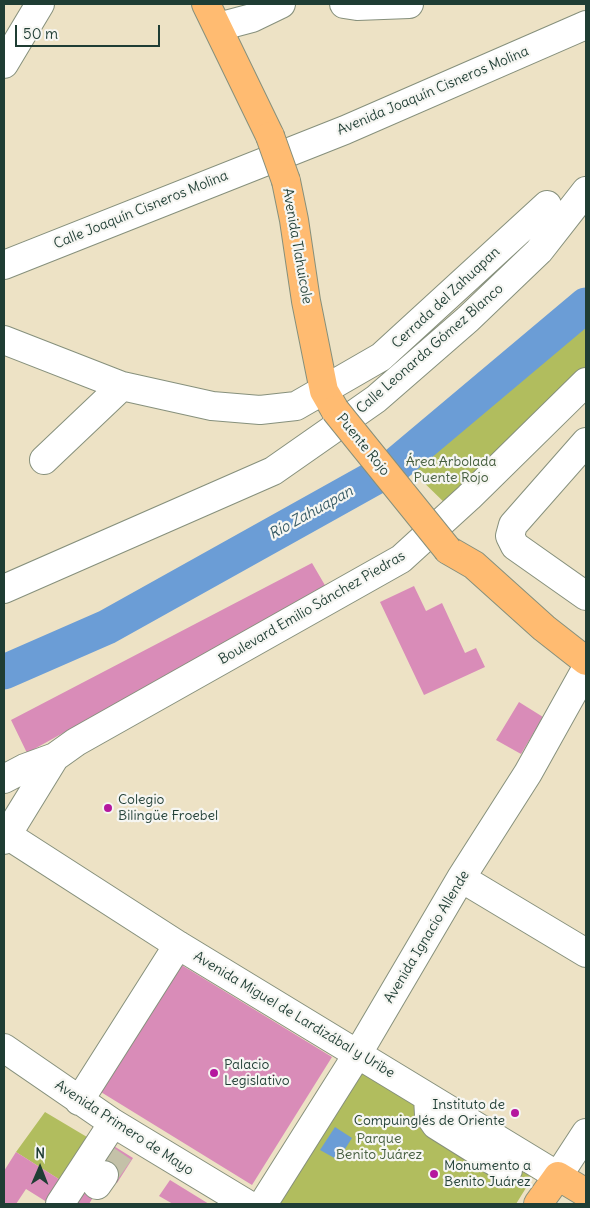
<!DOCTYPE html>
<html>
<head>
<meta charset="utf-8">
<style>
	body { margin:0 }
	#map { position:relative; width:590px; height:1208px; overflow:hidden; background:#ede2c5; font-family:Delius,sans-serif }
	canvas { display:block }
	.frame { position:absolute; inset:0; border:5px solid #1f3d34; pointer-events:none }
	.north { position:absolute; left:15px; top:1143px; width:50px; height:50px; -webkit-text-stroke:4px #f6f6f2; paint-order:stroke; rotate:1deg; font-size:14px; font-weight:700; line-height:20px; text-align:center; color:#1f3d34 }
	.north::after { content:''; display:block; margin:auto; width:18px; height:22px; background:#1f3d34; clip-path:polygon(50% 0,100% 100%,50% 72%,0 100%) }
	.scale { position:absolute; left:15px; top:25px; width:145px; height:22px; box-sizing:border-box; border:2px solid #1f3d34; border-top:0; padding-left:6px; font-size:15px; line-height:18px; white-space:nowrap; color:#1f3d34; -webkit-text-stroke:4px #f6f6f2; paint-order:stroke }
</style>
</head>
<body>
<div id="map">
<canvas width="590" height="1208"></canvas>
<div class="frame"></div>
<div class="north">N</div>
<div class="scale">50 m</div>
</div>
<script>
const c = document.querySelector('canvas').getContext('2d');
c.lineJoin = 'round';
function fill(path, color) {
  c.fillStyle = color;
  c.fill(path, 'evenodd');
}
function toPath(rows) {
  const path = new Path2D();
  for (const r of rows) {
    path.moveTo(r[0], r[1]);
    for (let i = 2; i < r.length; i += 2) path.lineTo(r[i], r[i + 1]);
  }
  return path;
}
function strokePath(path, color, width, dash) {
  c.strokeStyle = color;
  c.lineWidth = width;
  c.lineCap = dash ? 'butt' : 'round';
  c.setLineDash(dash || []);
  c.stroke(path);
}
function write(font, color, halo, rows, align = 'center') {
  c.font = font + ' Delius,sans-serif';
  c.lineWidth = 4.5;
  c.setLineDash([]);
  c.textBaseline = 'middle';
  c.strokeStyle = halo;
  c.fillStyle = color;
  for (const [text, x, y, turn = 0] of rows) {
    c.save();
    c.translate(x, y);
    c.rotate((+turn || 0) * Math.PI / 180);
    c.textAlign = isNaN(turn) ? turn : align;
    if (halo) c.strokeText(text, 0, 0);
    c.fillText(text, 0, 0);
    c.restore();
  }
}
const green = toPath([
	[586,313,586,371,451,509,410,469,548,356],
	[361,1069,534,1175,516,1204,276,1204],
	[45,1112,92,1140,65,1183,16,1152]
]);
const water = toPath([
	[335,1127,352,1138,338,1160,320,1150]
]);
const river = toPath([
	[4,672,107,627,392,468,586,305]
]);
const building = toPath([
	[312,563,326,587,27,753,11,720],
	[414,586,426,611,442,603,465,653,476,648,485,667,424,695,380,602],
	[519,702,543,717,521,754,496,740],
	[175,961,332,1057,252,1185,96,1089],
	[109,1143,133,1158,117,1183,93,1168],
	[16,1152,65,1183,50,1204,26,1189,16,1204,4,1204,4,1171],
	[170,1180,209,1204,173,1204,159,1196],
	[79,1184,95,1194,89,1204,67,1204]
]);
const minorTunnel = toPath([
	[104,1175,121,1150]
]);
const minor = toPath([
	[344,4,357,6,409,4],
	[218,27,252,18,281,4],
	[4,64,40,4],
	[4,265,345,130,586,25],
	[4,340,122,386,212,406,260,410,296,406,381,357,547,205],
	[586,442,513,525,510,536,515,546,586,596],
	[44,460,122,386],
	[4,589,273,471,376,399,468,319,539,251,586,191],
	[4,779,25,768,55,757,76,742,401,559,469,497,586,382],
	[4,833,178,945,558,1176,586,1133],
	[4,840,55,757],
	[461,878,586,953],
	[4,1048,113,1123,247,1204],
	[428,1097,429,1115,436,1125,508,1170],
	[79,1101,178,945],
	[97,1185,104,1175],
	[60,1204,113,1123],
	[263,1204,357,1055,461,878,528,773,586,669]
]);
const major = toPath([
	[206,4,270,136],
	[286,181,294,220,306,301,324,391,335,410],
	[448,550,474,565,544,628,586,661],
	[538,1204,558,1176,586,1193]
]);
const majorBridge = toPath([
	[270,136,286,181],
	[335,410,448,550]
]);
const markers = [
	[108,808,5,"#b5179e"],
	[214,1073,5,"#b5179e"],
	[515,1113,5,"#b5179e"],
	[434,1174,5,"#b5179e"]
];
const streetNames = [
	["Avenida Joaquín Cisneros Molina",433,91,-23],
	["Calle Joaquín Cisneros Molina",141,210,-22],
	["Avenida Tlahuicole",297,246,80],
	["Cerrada del Zahuapan",446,298,-43],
	["Calle Leonarda Gómez Blanco",430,349,-41],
	["Puente Rojo",363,445,51],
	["Boulevard Emilio Sánchez Piedras",312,608,-30],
	["Avenida Ignacio Allende",427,937,-59],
	["Avenida Miguel de Lardizábal y Uribe",294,1015,31],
	["Avenida Primero de Mayo",124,1128,33]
];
const parkNames = [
	["Área Arbolada",451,462],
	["Puente Rojo",451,478],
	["Parque",379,1139],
	["Benito Juárez",379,1155]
];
const poiNames = [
	["Colegio",118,800],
	["Bilingüe Froebel",118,816],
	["Palacio",224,1065],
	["Legislativo",224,1081],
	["Instituto de",505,1105,"right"],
	["Compuinglés de Oriente",505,1121,"right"],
	["Monumento a",444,1166],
	["Benito Juárez",444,1182]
];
const waterNames = [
	["Río Zahuapan",311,513,-29]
];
fill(green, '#b1bd5e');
fill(water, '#6b9dd6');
strokePath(river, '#6b9dd6', 35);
fill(building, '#d98cb8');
strokePath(minorTunnel, '#c4c1a8', 28, [28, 14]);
strokePath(minor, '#86907c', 30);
strokePath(major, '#86907c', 30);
strokePath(minor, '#fff', 28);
strokePath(major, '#ffbb71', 28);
strokePath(majorBridge, '#86907c', 30, []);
strokePath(majorBridge, '#ffbb71', 28);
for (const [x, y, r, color] of markers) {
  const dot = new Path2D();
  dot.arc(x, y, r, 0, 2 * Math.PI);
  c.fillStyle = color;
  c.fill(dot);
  strokePath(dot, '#f6f6f2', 2);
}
write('14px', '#1f3d34', '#f6f6f2', streetNames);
write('14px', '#445d3e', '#f6f6f2', parkNames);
write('14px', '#1f3d34', '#f6f6f2', poiNames, 'left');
write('italic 15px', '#365a65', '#f6f6f2', waterNames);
</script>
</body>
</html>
